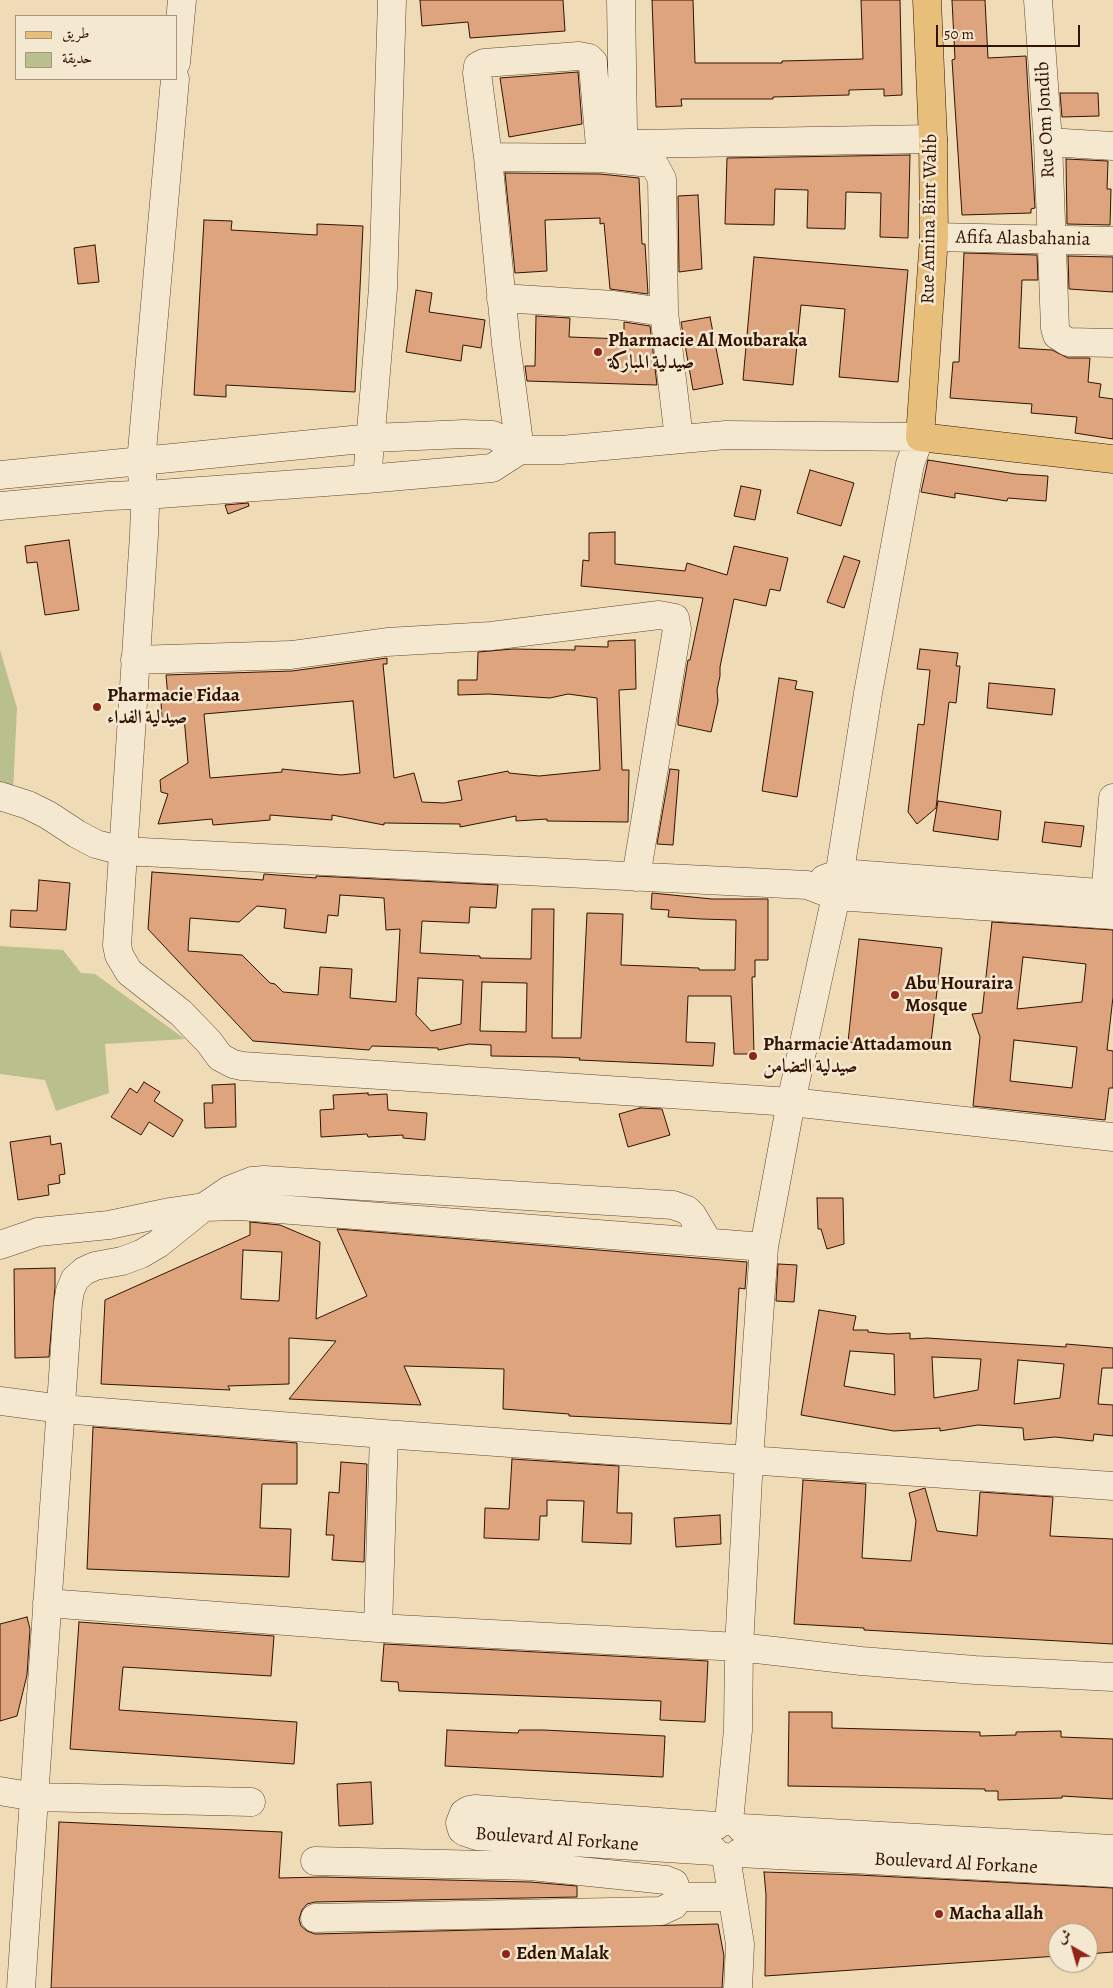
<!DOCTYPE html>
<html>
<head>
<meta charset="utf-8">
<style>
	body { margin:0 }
	#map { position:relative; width:1113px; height:1988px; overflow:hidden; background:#efdcb6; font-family:Alegreya,Amiri,serif }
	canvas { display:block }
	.legend { position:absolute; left:15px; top:15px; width:162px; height:65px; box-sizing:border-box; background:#f5e8d0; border:1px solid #a7937e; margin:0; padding:6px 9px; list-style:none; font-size:15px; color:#321302 }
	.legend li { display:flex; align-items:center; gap:10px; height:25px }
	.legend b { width:25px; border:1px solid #a7937e }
	.north { position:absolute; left:1048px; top:1923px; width:50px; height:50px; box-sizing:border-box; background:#f5e8d0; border:1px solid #a7937e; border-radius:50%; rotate:322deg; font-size:14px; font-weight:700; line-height:20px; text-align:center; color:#321302 }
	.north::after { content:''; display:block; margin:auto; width:18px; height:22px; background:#8f2418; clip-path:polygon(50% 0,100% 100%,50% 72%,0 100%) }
	.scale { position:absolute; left:936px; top:25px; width:144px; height:22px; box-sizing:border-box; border:2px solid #321302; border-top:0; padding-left:6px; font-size:15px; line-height:18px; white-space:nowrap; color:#321302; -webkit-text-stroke:4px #f5e8d0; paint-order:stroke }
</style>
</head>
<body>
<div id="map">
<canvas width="1113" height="1988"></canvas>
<ul class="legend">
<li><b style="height:6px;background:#e8be7b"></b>طريق</li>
<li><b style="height:14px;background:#b9c08e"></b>حديقة</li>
</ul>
<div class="north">ش</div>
<div class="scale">50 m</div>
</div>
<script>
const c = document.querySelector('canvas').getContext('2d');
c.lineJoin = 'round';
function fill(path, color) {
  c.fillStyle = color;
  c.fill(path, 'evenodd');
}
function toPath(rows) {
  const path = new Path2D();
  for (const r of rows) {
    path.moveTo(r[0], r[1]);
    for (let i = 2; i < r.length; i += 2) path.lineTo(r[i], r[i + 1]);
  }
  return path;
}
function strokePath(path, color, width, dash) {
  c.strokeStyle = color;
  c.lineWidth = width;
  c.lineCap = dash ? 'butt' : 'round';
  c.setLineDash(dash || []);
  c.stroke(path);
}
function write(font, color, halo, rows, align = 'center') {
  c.font = font + ' Alegreya,Amiri,serif';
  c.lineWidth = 5;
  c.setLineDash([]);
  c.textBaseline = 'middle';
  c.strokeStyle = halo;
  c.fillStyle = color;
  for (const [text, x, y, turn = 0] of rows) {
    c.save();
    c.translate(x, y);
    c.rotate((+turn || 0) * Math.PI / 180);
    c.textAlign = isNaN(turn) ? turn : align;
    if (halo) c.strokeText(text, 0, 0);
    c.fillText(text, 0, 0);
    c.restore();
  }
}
const green = toPath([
	[0,650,17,708,12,812,0,812],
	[0,946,63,950,81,973,95,974,185,1039,105,1044,109,1093,56,1111,45,1080,0,1074]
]);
const building = toPath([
	[420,0,563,0,565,31,470,38,468,22,422,26,420,0],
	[652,0,693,0,695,63,782,63,782,61,863,59,861,0,900,0,902,95,884,96,884,89,849,90,849,95,773,97,773,99,681,99,682,106,656,107,652,0],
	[952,0,985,0,988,58,1026,56,1035,208,1031,209,1031,213,962,215,952,60,955,59,952,0],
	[578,72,582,124,509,137,500,78,578,72],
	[1060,93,1098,93,1099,116,1062,117,1060,93],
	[910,155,908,238,880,237,881,193,846,192,845,229,807,228,808,190,775,189,774,225,725,224,727,158,910,155],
	[1066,159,1108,161,1107,189,1111,189,1110,225,1067,224,1066,159],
	[505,173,600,174,639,178,642,244,645,244,648,294,610,289,604,223,600,224,600,218,545,220,547,271,515,273,505,173],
	[698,195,702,269,679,272,678,196,698,195],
	[204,220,232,221,231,230,317,235,317,224,363,226,355,392,226,385,226,397,194,395,204,220],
	[95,245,99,282,78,284,74,248,95,245],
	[964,253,1037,255,1038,280,1022,280,1019,348,1052,350,1068,358,1090,358,1088,382,1101,384,1099,397,1113,399,1113,439,1075,433,1077,417,1031,413,1032,404,950,398,953,362,959,362,964,253],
	[1068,256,1113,257,1113,292,1069,289,1068,256],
	[754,257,908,270,898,382,839,377,845,309,801,305,793,385,743,380,754,257],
	[416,290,432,293,429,312,485,320,481,348,463,345,461,361,406,352,416,290],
	[536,316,570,318,569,337,624,339,624,322,650,326,657,385,527,381,525,366,535,366,536,316],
	[710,317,723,384,693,390,681,322,710,317],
	[928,460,1016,474,1048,476,1046,501,1008,498,1007,501,955,493,955,498,921,492,928,460],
	[810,470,854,483,841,526,797,513,810,470],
	[741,486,761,490,755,520,734,516,741,486],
	[248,503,249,506,228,514,225,505,248,503],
	[615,532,615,564,685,571,687,563,727,575,734,546,788,558,780,591,770,589,766,606,734,599,720,667,720,676,717,690,718,701,711,732,678,725,678,720,688,660,690,660,703,598,581,586,583,560,589,561,589,533,615,532],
	[69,540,79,610,45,615,37,562,27,563,25,546,69,540],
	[844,556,860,561,844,608,827,602,844,556],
	[635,640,636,689,619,690,622,770,629,770,628,822,547,821,547,819,516,821,516,816,460,827,460,824,384,823,384,825,332,815,332,820,270,815,270,820,213,825,212,819,158,824,168,794,161,792,160,780,188,763,184,717,162,719,161,702,168,698,166,675,292,671,387,658,387,664,383,664,394,778,414,773,422,802,444,803,462,800,458,781,508,771,509,773,539,776,600,770,597,698,568,694,550,698,489,694,458,695,458,680,477,680,478,652,513,649,575,650,575,646,608,647,608,641,635,640],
	[353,701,360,773,341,775,282,769,282,772,210,778,204,714,353,701],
	[920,649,958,653,956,666,960,666,956,703,949,702,936,808,917,824,908,812,918,724,924,725,930,670,917,669,920,649],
	[779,678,797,681,795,689,813,692,797,797,762,791,779,678],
	[989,683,1055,689,1052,715,987,708,989,683],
	[670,769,679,770,673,845,657,844,670,769],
	[938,801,1001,811,998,840,933,831,938,801],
	[1045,822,1084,826,1081,847,1042,842,1045,822],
	[152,872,263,880,264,874,316,878,316,876,498,885,496,908,470,907,469,923,422,921,420,953,480,956,480,958,531,959,532,909,554,909,552,1038,581,1038,587,913,623,914,621,965,699,968,699,970,735,970,736,920,701,919,668,917,669,910,651,909,652,893,712,899,768,899,768,960,755,960,755,977,752,977,754,1054,734,1054,731,996,688,996,686,1042,715,1043,713,1066,579,1060,580,1058,558,1057,491,1056,491,1045,469,1044,438,1050,438,1048,372,1046,369,1050,253,1041,148,929,152,872],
	[340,895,384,898,386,930,400,929,396,1002,350,998,352,969,320,967,318,995,283,992,275,984,270,983,242,955,188,951,190,918,239,922,257,906,286,909,284,928,326,933,328,915,338,916,340,895],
	[418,978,463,980,461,1024,431,1031,416,1015,418,978],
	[482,982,527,983,526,1032,480,1031,482,982],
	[39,880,70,883,66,930,10,927,11,910,37,911,39,880],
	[992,922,1113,930,1113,997,1107,1050,1113,1051,1113,1088,1109,1088,1105,1120,973,1106,980,1037,972,1014,982,1013,992,922],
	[1023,957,1086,964,1082,1002,1017,1009,1023,957],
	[1014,1040,1077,1047,1072,1088,1010,1081,1014,1040],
	[859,939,942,948,930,1051,848,1042,859,939],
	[144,1082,160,1092,154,1101,183,1120,173,1137,149,1122,141,1135,111,1117,130,1088,137,1093,144,1082],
	[235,1084,236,1127,205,1128,204,1103,213,1103,212,1085,235,1084],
	[368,1093,368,1095,387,1094,388,1110,427,1113,425,1140,403,1138,403,1135,368,1137,367,1134,321,1137,320,1110,334,1109,333,1095,368,1093],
	[640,1108,662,1109,670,1135,628,1147,619,1114,640,1108],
	[50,1136,51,1145,61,1143,65,1174,59,1175,60,1183,48,1185,49,1195,18,1200,10,1142,50,1136],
	[817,1198,843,1198,844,1244,827,1249,821,1229,818,1229,817,1198],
	[250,1222,280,1225,320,1242,316,1319,367,1296,337,1229,747,1262,745,1289,739,1288,731,1424,569,1416,569,1414,503,1409,504,1369,404,1366,421,1405,289,1399,336,1341,289,1338,289,1384,228,1386,230,1390,101,1384,105,1300,250,1235,250,1222],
	[243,1250,282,1252,279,1301,241,1299,243,1250],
	[778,1264,797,1265,794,1302,776,1301,778,1264],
	[55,1268,55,1287,49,1357,15,1358,14,1269,55,1268],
	[819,1310,856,1316,853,1330,868,1330,868,1332,888,1334,910,1333,910,1339,927,1338,1066,1347,1066,1344,1113,1348,1113,1368,1102,1368,1098,1404,1113,1405,1113,1436,1094,1434,1093,1441,1055,1437,1024,1440,1023,1428,978,1425,940,1431,940,1428,894,1431,801,1415,819,1310],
	[850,1351,894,1354,895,1395,844,1386,850,1351],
	[932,1357,981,1359,978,1390,934,1398,932,1357],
	[1018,1360,1064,1364,1060,1398,1014,1404,1018,1360],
	[93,1427,297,1443,297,1484,262,1484,260,1528,291,1529,289,1577,87,1569,93,1427],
	[512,1459,619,1466,617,1513,632,1513,631,1544,582,1542,584,1501,547,1500,547,1516,540,1516,539,1540,484,1538,485,1508,509,1509,512,1459],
	[341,1462,367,1464,364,1562,332,1560,334,1535,326,1535,329,1492,339,1493,341,1462],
	[803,1480,866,1484,862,1558,911,1561,916,1521,909,1493,925,1488,937,1531,977,1536,980,1492,1053,1497,1050,1536,1113,1539,1113,1644,864,1630,864,1628,794,1624,803,1480],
	[720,1515,721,1544,676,1547,674,1518,720,1515],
	[27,1617,30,1629,27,1675,17,1716,0,1721,0,1624,27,1617],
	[79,1622,274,1636,271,1676,123,1667,119,1710,297,1722,294,1764,70,1749,79,1622],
	[384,1644,708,1661,705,1722,660,1720,661,1701,399,1691,398,1682,381,1681,384,1644],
	[789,1712,832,1712,832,1728,980,1732,980,1736,1016,1735,1016,1732,1061,1731,1061,1737,1113,1739,1113,1799,1062,1796,1062,1798,998,1800,998,1791,985,1791,985,1789,788,1786,789,1712],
	[447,1730,518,1733,519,1730,543,1730,665,1736,663,1777,445,1766,447,1730],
	[371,1782,373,1824,339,1826,337,1784,371,1782],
	[59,1822,282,1832,279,1878,323,1877,530,1882,577,1886,577,1897,315,1902,307,1904,302,1910,299,1919,301,1926,307,1931,315,1934,718,1924,724,1956,722,1988,51,1988,59,1822],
	[764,1872,858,1875,1113,1888,1113,1952,1088,1954,1088,1933,1058,1933,1058,1956,765,1976,766,1895,764,1872]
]);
const minor = toPath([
	[621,0,623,130,625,139,632,144,933,139],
	[1038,0,1048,142,1055,328,1057,335,1068,342,1113,343],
	[176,63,182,0],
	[175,79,141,462,145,507,144,535,117,945,119,955,129,972,181,1013,209,1042,220,1057,233,1064,242,1066,791,1102,1113,1137],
	[1048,142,1113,146],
	[488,157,477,73,478,66,484,63,579,56,589,58,593,62,593,66,601,158],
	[934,237,1113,241],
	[501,298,614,305,664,312,679,439],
	[520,450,506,344,488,157,601,158,650,163,655,166,662,179,664,312],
	[0,475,372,438,464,434,493,435,520,450,561,450,726,435,920,437,910,464,868,693,836,896,791,1102,764,1247,749,1459,739,1647,738,1730,729,1821],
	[367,479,383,288,392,0],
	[0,506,110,496,159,494,367,479,492,468,520,450],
	[135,660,291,655,387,642,491,636,659,615,675,618,677,629,636,877],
	[0,796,28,805,48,815,77,834,96,844,122,851,807,885,836,896,1113,915],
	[824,879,840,873,1113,894],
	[1104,911,1113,798],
	[0,1245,38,1232,109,1225,170,1212,204,1207,240,1206,764,1247],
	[0,1401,62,1409,384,1434,1113,1486],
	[47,1603,378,1628,739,1647,861,1661,975,1670,1113,1677],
	[378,1628,384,1434],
	[0,1791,35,1797,251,1802],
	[741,1828,1113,1849],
	[714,1851,477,1836,465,1832,462,1830,460,1823,464,1813,469,1810,475,1809,716,1826],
	[739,1853,1113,1873],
	[726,1857,740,1944,738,1988],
	[315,1861,531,1866,666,1880,674,1883,679,1897],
	[315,1918,661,1911,674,1905,679,1897,732,1897],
	[21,1988,68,1303,70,1291,75,1279,84,1271,95,1266,122,1261,141,1254,158,1244,204,1207,229,1190,252,1181,264,1180,673,1205,687,1210,692,1215,708,1242]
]);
const major = toPath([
	[927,0,933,139,934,237,920,437,1113,459]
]);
const markers = [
	[598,352,5,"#8f2418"],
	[97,707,5,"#8f2418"],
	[895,995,5,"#8f2418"],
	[753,1056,5,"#8f2418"],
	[939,1914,5,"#8f2418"],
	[506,1954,5,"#8f2418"]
];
const streetNames = [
	["Rue Om Jondib",1046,120,-93],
	["Rue Amina Bint Wahb",930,219,-89],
	["Afifa Alasbahania",1023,239,1],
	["Boulevard Al Forkane",557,1840,4],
	["Boulevard Al Forkane",956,1864,3]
];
const poiNames = [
	["Pharmacie Al Moubaraka",608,341],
	["صيدلية المباركة",608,363],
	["Pharmacie Fidaa",107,696],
	["صيدلية الفداء",107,718],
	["Abu Houraira",905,984],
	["Mosque",905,1006],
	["Pharmacie Attadamoun",763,1045],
	["صيدلية التضامن",763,1067],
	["Macha allah",949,1914],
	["Eden Malak",516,1954]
];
fill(green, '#b9c08e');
fill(building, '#dda47d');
strokePath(building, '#321302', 1);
strokePath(minor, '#61452f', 29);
strokePath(major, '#321302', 29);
strokePath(minor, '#f5e8d0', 28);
strokePath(major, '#e8be7b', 28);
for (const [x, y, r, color] of markers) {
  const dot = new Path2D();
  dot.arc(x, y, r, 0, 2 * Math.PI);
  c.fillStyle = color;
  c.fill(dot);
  strokePath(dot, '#f5e8d0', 2);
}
write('19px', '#321302', '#f5e8d0', streetNames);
write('bold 19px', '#321302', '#f5e8d0', poiNames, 'left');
</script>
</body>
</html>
